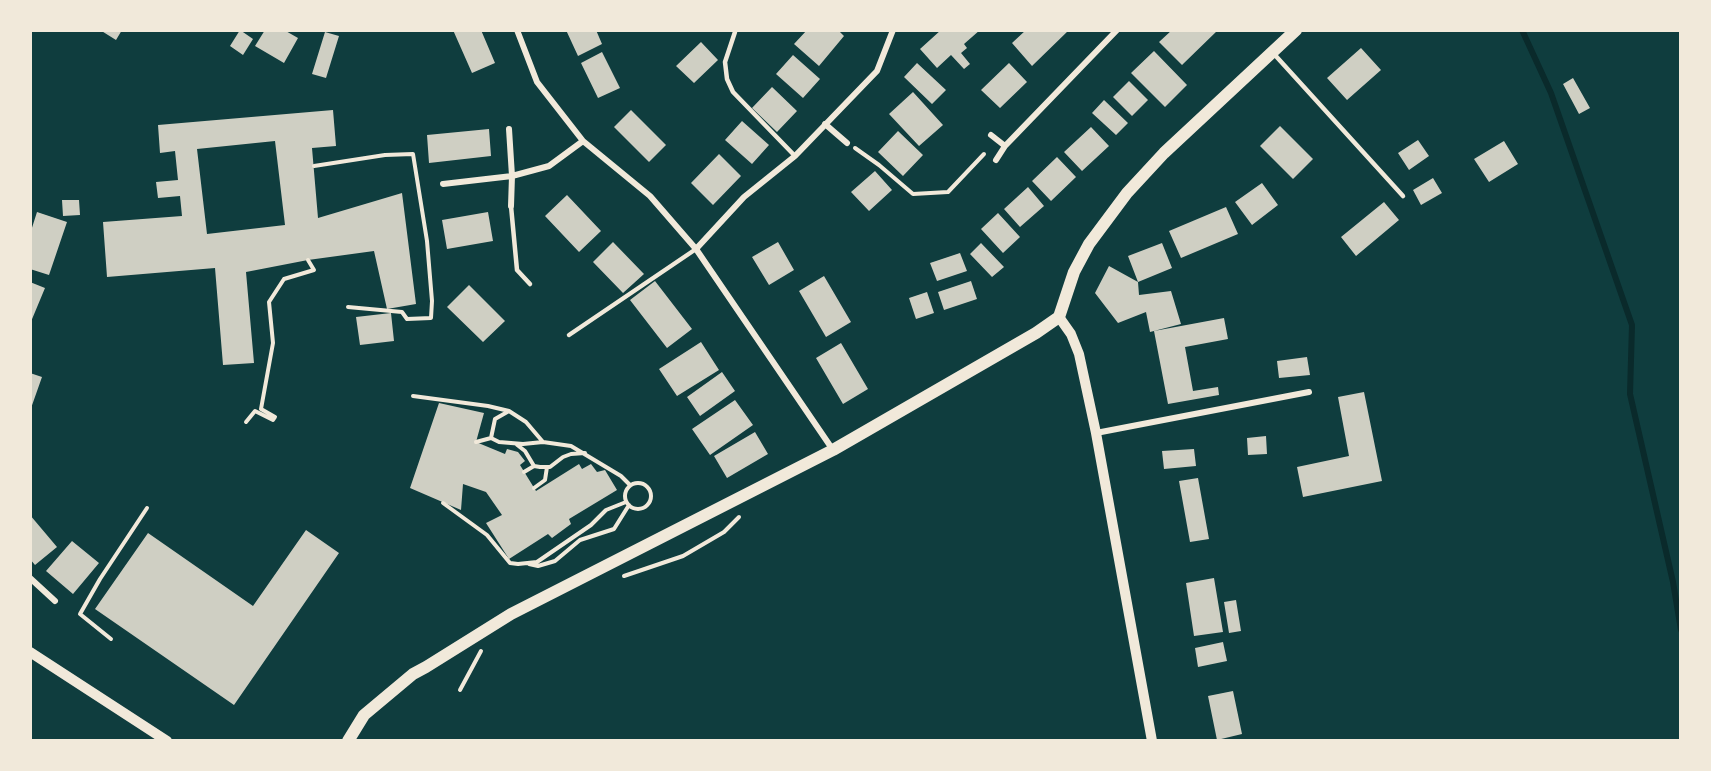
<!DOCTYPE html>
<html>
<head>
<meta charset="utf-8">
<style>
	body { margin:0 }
	#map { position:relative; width:1711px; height:771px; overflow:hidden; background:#0f3d3e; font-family:"Varela Round",sans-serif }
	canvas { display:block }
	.frame { position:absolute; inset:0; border:32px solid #f1e9da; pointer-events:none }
</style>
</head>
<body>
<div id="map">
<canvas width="1711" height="771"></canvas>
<div class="frame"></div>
</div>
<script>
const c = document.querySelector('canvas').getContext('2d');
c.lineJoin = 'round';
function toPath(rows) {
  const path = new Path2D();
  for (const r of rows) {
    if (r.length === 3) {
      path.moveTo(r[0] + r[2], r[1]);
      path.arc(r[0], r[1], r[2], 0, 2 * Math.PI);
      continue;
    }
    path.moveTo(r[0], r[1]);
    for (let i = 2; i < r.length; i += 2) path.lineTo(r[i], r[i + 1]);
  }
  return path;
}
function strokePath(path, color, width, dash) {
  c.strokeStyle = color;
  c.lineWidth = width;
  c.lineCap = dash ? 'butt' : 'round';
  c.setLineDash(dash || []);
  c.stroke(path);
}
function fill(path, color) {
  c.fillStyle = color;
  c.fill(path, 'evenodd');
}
const stream = toPath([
	[1522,30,1551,93,1632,325,1630,394,1673,582,1681,630]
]);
const building = toPath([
	[100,30,122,30,116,40],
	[240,30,253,39,243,55,230,46],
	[265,30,284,30,298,38,284,63,255,46],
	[453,30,481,30,495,63,472,73],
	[566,30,596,30,602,44,578,56],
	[807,30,838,30,844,36,819,66,794,44],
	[941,30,980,30,964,44,967,48,961,53,970,64,964,69,951,55,937,68,920,49],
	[1026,30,1069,30,1032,66,1012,43],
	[1172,30,1218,30,1182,65,1159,42],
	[325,32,339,36,326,78,312,74],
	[701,42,718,60,694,83,676,66],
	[1361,48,1381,70,1347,100,1327,78],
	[1154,51,1187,85,1165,107,1131,73],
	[602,52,620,88,598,98,581,63],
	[793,55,820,79,803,98,776,74],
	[917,63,946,90,932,104,904,77],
	[1009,63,1027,82,1000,108,981,90],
	[1573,78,1590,108,1579,114,1563,84],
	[1129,81,1148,100,1132,116,1113,97],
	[772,87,797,111,777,132,752,108],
	[913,92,943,125,919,146,889,114],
	[1104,100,1128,123,1116,135,1092,113],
	[333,110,336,146,312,148,318,218,402,193,416,304,387,309,374,251,308,260,246,272,254,363,223,365,215,268,107,277,103,222,182,216,180,196,158,198,156,182,178,180,175,151,160,153,158,125],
	[275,141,285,225,207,234,197,149],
	[631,110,666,145,649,162,614,127],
	[742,121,769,145,752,164,725,140],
	[1280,126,1313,159,1293,179,1260,146],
	[1091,127,1109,146,1082,171,1064,152],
	[489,129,491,156,429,163,427,135],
	[898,131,923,155,903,176,878,152],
	[1418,140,1429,156,1409,170,1398,153],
	[1504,141,1518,164,1489,182,1474,159],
	[719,154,741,176,713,205,691,183],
	[1057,157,1076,177,1051,201,1032,181],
	[875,171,892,190,869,211,851,192],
	[1433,178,1442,193,1421,205,1413,190],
	[1262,183,1278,205,1252,225,1235,202],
	[1028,187,1044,206,1020,227,1004,209],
	[567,195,601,231,579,252,545,216],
	[62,200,79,200,80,215,63,216],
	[1384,202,1399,220,1356,256,1341,237],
	[1226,207,1238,234,1181,258,1169,231],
	[37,212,67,222,49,275,30,269,30,234],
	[488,212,493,241,447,249,442,220],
	[998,213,1020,237,1003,253,981,229],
	[613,242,644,274,623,293,593,262],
	[778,242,794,270,769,285,752,257],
	[981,243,1004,267,992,277,970,254],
	[1162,243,1172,268,1138,282,1139,295,1171,291,1181,324,1150,332,1146,312,1118,323,1095,293,1109,266,1138,282,1128,256],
	[960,253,967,271,937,281,930,263],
	[824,276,851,322,826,337,799,291],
	[655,281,692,329,667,348,630,300],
	[971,281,977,299,944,310,938,292],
	[30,282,45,288,30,324],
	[469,285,505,321,483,342,447,307],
	[927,292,934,313,916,319,909,298],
	[391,313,394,341,360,345,356,317],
	[1224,318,1228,339,1185,347,1193,391,1218,387,1219,395,1168,404,1154,331],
	[701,342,719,370,677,396,659,369],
	[841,343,868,389,843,404,816,358],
	[1307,357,1310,375,1279,378,1277,361],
	[722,372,735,391,700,416,687,397],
	[30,373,42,377,30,411],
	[1364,392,1382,481,1303,497,1297,467,1349,456,1338,397],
	[735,400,753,425,710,455,692,429],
	[439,403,484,413,476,442,505,454,507,449,518,452,525,461,520,465,536,491,579,464,582,469,591,464,597,472,605,470,617,490,569,519,571,524,552,538,548,534,509,559,486,523,502,515,486,492,463,484,461,510,410,488],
	[755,432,768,454,727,478,714,456],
	[1266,436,1267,454,1248,455,1247,438],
	[1194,449,1196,466,1164,469,1162,451],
	[1198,478,1209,539,1190,542,1179,481],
	[30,515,57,547,35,565,30,559],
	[306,530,339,553,234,705,95,609,148,533,253,606],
	[72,541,99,563,73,594,46,571],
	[1214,578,1223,632,1194,636,1186,583],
	[1236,600,1241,631,1229,633,1224,602],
	[1223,642,1227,661,1198,667,1195,648],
	[1233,691,1242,734,1217,740,1208,696]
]);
const path = toPath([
	[855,148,879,165,913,194,948,192,984,154],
	[314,166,385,155,413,154,427,241,432,301,431,318,407,319,402,312,348,307],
	[413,396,488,406,509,411,526,422,543,442,571,446,621,476,630,485],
	[509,411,495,419,491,438,499,442,523,444,543,442],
	[246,422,255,411,273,420,275,417,261,409,273,343,269,302,284,279,314,270,308,260],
	[476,442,491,438],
	[516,444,525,451,534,466,540,467,550,467,563,457,571,454,585,453],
	[524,472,534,466],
	[638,496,13],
	[534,488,545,480,547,467],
	[443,503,487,535,510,563,518,564,537,562,591,525,606,510,626,502],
	[529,564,538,566,555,561,580,540,614,529,629,505],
	[624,576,683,556,724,532,739,517],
	[111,639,80,614,100,579,147,508],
	[460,690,481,651]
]);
const service = toPath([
	[735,32,725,62,727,79,733,92,795,156],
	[1274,54,1403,196],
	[511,206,517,270,530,284],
	[569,335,696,249]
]);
const minor = toPath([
	[517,30,537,82,583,141,650,196,696,249,833,450],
	[825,124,847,143],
	[509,129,512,176,549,166,583,141],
	[991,135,1005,146],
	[996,160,1005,146,1117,30],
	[443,184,512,176,511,206],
	[696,249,744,197,795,156,877,71,893,30],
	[1096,433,1309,392],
	[30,578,55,601]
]);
const tertiary = toPath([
	[1059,317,1071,334,1079,354,1096,433,1152,741],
	[30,652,167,741]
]);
const secondary = toPath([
	[348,741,364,715,413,674,426,667,511,614,833,450,1036,333,1059,317,1074,272,1089,244,1127,193,1164,153,1296,30]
]);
strokePath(stream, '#0a2a2b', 6);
fill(building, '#cfcfc3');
strokePath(path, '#f1e9da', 4);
strokePath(service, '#f1e9da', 4.5);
strokePath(minor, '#f1e9da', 6);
strokePath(tertiary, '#f1e9da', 10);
strokePath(secondary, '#f1e9da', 12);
</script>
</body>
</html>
